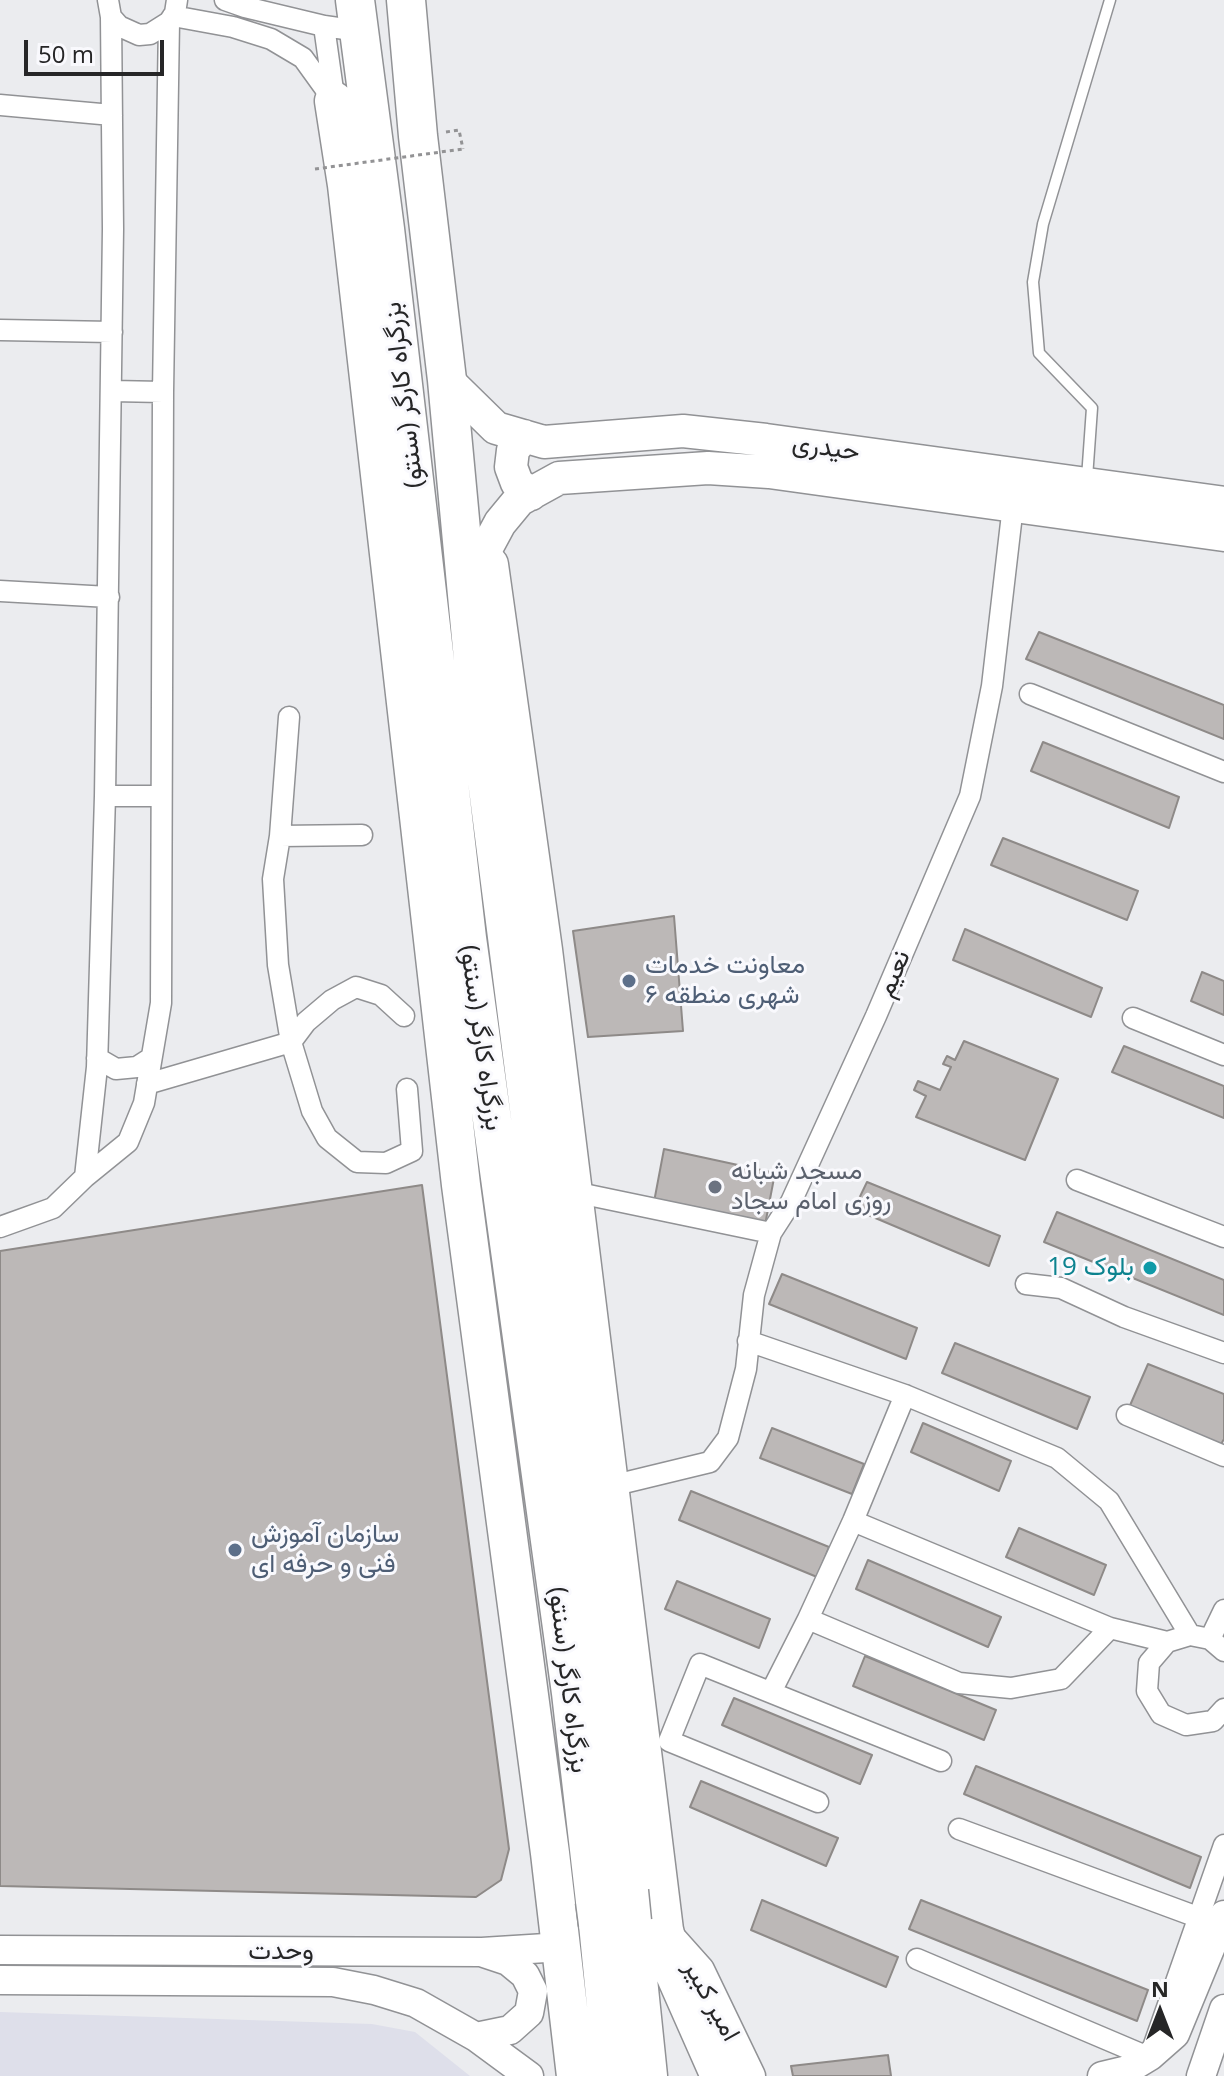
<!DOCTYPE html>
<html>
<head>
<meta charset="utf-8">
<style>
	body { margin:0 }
	#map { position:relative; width:1224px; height:2076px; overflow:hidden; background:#ebecef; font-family:"Open Sans",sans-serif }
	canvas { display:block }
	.north { position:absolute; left:1120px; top:1972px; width:80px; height:80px; -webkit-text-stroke:6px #f9f9fd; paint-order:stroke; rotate:0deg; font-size:22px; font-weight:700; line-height:32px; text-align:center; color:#262627 }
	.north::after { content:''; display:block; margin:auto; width:28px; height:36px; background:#262627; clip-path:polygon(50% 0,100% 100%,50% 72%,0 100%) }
	.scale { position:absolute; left:24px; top:40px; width:140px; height:36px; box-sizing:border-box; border:4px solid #262627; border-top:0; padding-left:10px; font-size:24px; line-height:28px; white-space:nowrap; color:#262627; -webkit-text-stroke:6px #f9f9fd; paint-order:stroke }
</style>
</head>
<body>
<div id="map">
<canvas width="1224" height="2076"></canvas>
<div class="north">N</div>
<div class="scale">50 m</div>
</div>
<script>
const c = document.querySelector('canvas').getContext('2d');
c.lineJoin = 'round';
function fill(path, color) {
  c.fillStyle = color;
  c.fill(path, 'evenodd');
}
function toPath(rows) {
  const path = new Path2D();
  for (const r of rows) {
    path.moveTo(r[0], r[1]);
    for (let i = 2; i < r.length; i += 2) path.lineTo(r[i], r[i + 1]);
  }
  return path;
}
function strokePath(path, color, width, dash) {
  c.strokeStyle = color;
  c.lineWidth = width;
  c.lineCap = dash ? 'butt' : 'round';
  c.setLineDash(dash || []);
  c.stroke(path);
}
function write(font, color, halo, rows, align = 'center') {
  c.font = font + ' "Open Sans",Vazirmatn,sans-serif';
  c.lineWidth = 6;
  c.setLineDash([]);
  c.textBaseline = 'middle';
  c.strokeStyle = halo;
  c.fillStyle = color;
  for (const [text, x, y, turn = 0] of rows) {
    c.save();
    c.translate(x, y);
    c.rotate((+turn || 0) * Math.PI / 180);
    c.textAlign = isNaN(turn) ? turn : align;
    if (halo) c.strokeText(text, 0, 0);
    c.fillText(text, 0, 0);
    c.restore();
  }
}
const built = toPath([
	[0,2012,372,2024,415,2032,470,2076,0,2076]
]);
const building = toPath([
	[1039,632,1224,705,1224,739,1026,659,1039,632],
	[1043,742,1179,797,1169,828,1031,771,1043,742],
	[1003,838,1138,891,1127,920,991,865,1003,838],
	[674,916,683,1031,588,1037,573,931,674,916],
	[965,929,1102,988,1091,1017,953,960,965,929],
	[1202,972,1224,981,1224,1015,1191,1001,1202,972],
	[964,1041,1058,1079,1025,1160,916,1117,926,1096,914,1090,918,1081,940,1090,951,1067,943,1064,947,1056,955,1060,964,1041],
	[1124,1046,1224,1086,1224,1118,1112,1072,1124,1046],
	[664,1149,775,1173,765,1225,654,1202,664,1149],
	[867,1182,1000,1236,989,1266,854,1209,867,1182],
	[422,1185,509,1849,501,1880,476,1897,0,1886,0,1251,422,1185],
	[1057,1212,1224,1280,1224,1315,1044,1242,1057,1212],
	[782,1274,917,1328,906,1359,769,1304,782,1274],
	[955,1343,1090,1397,1077,1429,942,1373,955,1343],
	[1148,1364,1224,1394,1224,1439,1220,1446,1128,1410,1148,1364],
	[923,1423,1011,1461,999,1491,911,1452,923,1423],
	[772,1428,864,1464,852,1494,760,1458,772,1428],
	[691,1491,829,1547,817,1577,679,1520,691,1491],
	[1019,1528,1106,1565,1094,1595,1006,1557,1019,1528],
	[868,1560,1001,1617,988,1647,856,1589,868,1560],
	[677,1581,770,1619,759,1648,665,1609,677,1581],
	[865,1656,996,1710,984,1740,853,1686,865,1656],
	[734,1698,872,1755,860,1784,722,1725,734,1698],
	[976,1766,1201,1857,1190,1888,964,1794,976,1766],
	[701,1781,838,1838,826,1866,690,1807,701,1781],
	[762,1900,898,1957,886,1987,751,1930,762,1900],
	[921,1900,1148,1990,1137,2021,909,1929,921,1900],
	[888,2055,891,2076,793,2076,791,2066,888,2055]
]);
const path = toPath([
	[446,132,459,130,463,149],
	[1070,1270,1074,1262]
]);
const lane = toPath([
	[1087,478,1092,408,1039,353,1033,282,1043,224,1110,0]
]);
const street = toPath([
	[108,0,111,17,119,26,139,35,150,34,169,22,175,13,177,0],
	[225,0,245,7,324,26,359,31],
	[173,16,233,27,271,39,303,58,334,101],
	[324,26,334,97],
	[0,105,112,115],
	[0,330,112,332],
	[112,391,163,392],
	[0,591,109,597],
	[1030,694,1224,772],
	[105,796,161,796],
	[280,836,289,717],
	[1133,1018,1224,1055],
	[291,1042,278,965,273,879,280,836,362,835],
	[291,1042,306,1022,332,1000,356,987,381,995,404,1016],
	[97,1058,116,1069,137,1067,151,1058],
	[147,1084,291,1042,312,1111,327,1138,357,1162,386,1163,412,1151,407,1089],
	[85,1177,97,1067,105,796,113,229,111,17],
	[1077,1180,1224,1237],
	[574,1192,771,1233,791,1202,876,1016,970,796,992,686,1014,497],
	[0,1227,53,1208,85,1177,128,1142,144,1103,161,1003,163,392,169,22],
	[1026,1284,1061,1288,1124,1317,1224,1353],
	[748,1341,905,1395,1057,1458,1109,1501,1190,1635],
	[905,1395,853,1521,808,1619,959,1683,1011,1688,1061,1679,1110,1628],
	[1127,1415,1224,1456],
	[611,1486,710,1462,728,1438,746,1369,754,1295,771,1233],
	[853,1521,1110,1628,1167,1642],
	[1210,1639,1224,1610],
	[1224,1651,1210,1639,1190,1635,1167,1642,1149,1663,1147,1691,1161,1714,1186,1725,1213,1721,1224,1709],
	[771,1692,808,1619],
	[818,1802,669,1741,700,1664,941,1761],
	[959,1829,1200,1918],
	[917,1959,1148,2057],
	[1151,2053,1224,1845]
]);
const secondary = toPath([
	[667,1933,700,1970,751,2076],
	[0,1950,482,1952,562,1947],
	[0,1980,333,1982,374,1990,416,2003,476,2037,529,2076],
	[476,2037,510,2030,529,2013,533,1991,525,1975,508,1961,484,1953],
	[1102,2076,1127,2070,1150,2056,1175,2034,1224,1915],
	[1201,2076,1224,2009]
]);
const primary = toPath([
	[447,380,496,428,544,442,683,431,766,440,1224,503],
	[524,436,513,450,511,467,517,483,531,494],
	[486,549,500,523,519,500,559,478,708,468,769,472,1224,535]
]);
const highway = toPath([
	[355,0,385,229,467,938,571,1693,595,1901],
	[406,0,418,136,447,380,477,702,629,1891],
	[334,101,347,185,461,1185,550,1853,576,2076],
	[489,565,543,950,664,1930,674,1972,720,2076],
	[632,1921,648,2076],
	[598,1924,613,2076]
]);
const pathBridge = toPath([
	[315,169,463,149]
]);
const highwayBridge = toPath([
	[629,1891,632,1921],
	[595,1901,598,1924]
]);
const markers = [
	[629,981,8,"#5c6f8a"],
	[715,1187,8,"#6b7280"],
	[1150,1268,8,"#0f9aa8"],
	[235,1550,8,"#5c6f8a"]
];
const streetNames = [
	["بزرگراه کارگر (سنتو)",404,395,-97],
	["حیدری",826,448,8],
	["نعیم",894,974,-67],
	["بزرگراه کارگر (سنتو)",481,1038,82],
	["بزرگراه کارگر (سنتو)",568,1680,83],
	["وحدت",281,1952],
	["امیر کبیر",711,2001,61]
];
const serviceNames = [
	["معاونت خدمات",645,966],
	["شهری منطقه ۶",645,996],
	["سازمان آموزش",251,1535],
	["فنی و حرفه ای",251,1565]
];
const worshipNames = [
	["مسجد شبانه",731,1172],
	["روزی امام سجاد",731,1202]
];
const cultureNames = [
	["بلوک 19",1134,1268]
];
fill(built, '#dedfea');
fill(building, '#bcb8b7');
strokePath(building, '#8e8a88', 2);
strokePath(lane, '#919295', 13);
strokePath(street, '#919295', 23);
strokePath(secondary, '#919295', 31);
strokePath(primary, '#919295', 35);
strokePath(highway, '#919295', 41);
strokePath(path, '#939395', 3, [4, 4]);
strokePath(lane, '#fff', 10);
strokePath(street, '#fff', 20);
strokePath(secondary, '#fff', 28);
strokePath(primary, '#fff', 32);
strokePath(highway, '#fff', 38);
strokePath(highwayBridge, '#919295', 41, []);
strokePath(pathBridge, '#939395', 3, [4, 4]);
strokePath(highwayBridge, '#fff', 38);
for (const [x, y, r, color] of markers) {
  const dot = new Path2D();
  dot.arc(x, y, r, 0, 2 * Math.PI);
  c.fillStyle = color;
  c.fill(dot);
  strokePath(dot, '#f9f9fd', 3);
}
write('26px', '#262627', '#f9f9fd', streetNames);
write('26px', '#4e5e75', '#f9f9fd', serviceNames, 'left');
write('26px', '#5b616d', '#f9f9fd', worshipNames, 'left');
write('26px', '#0d838f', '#f9f9fd', cultureNames, 'right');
</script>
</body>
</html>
